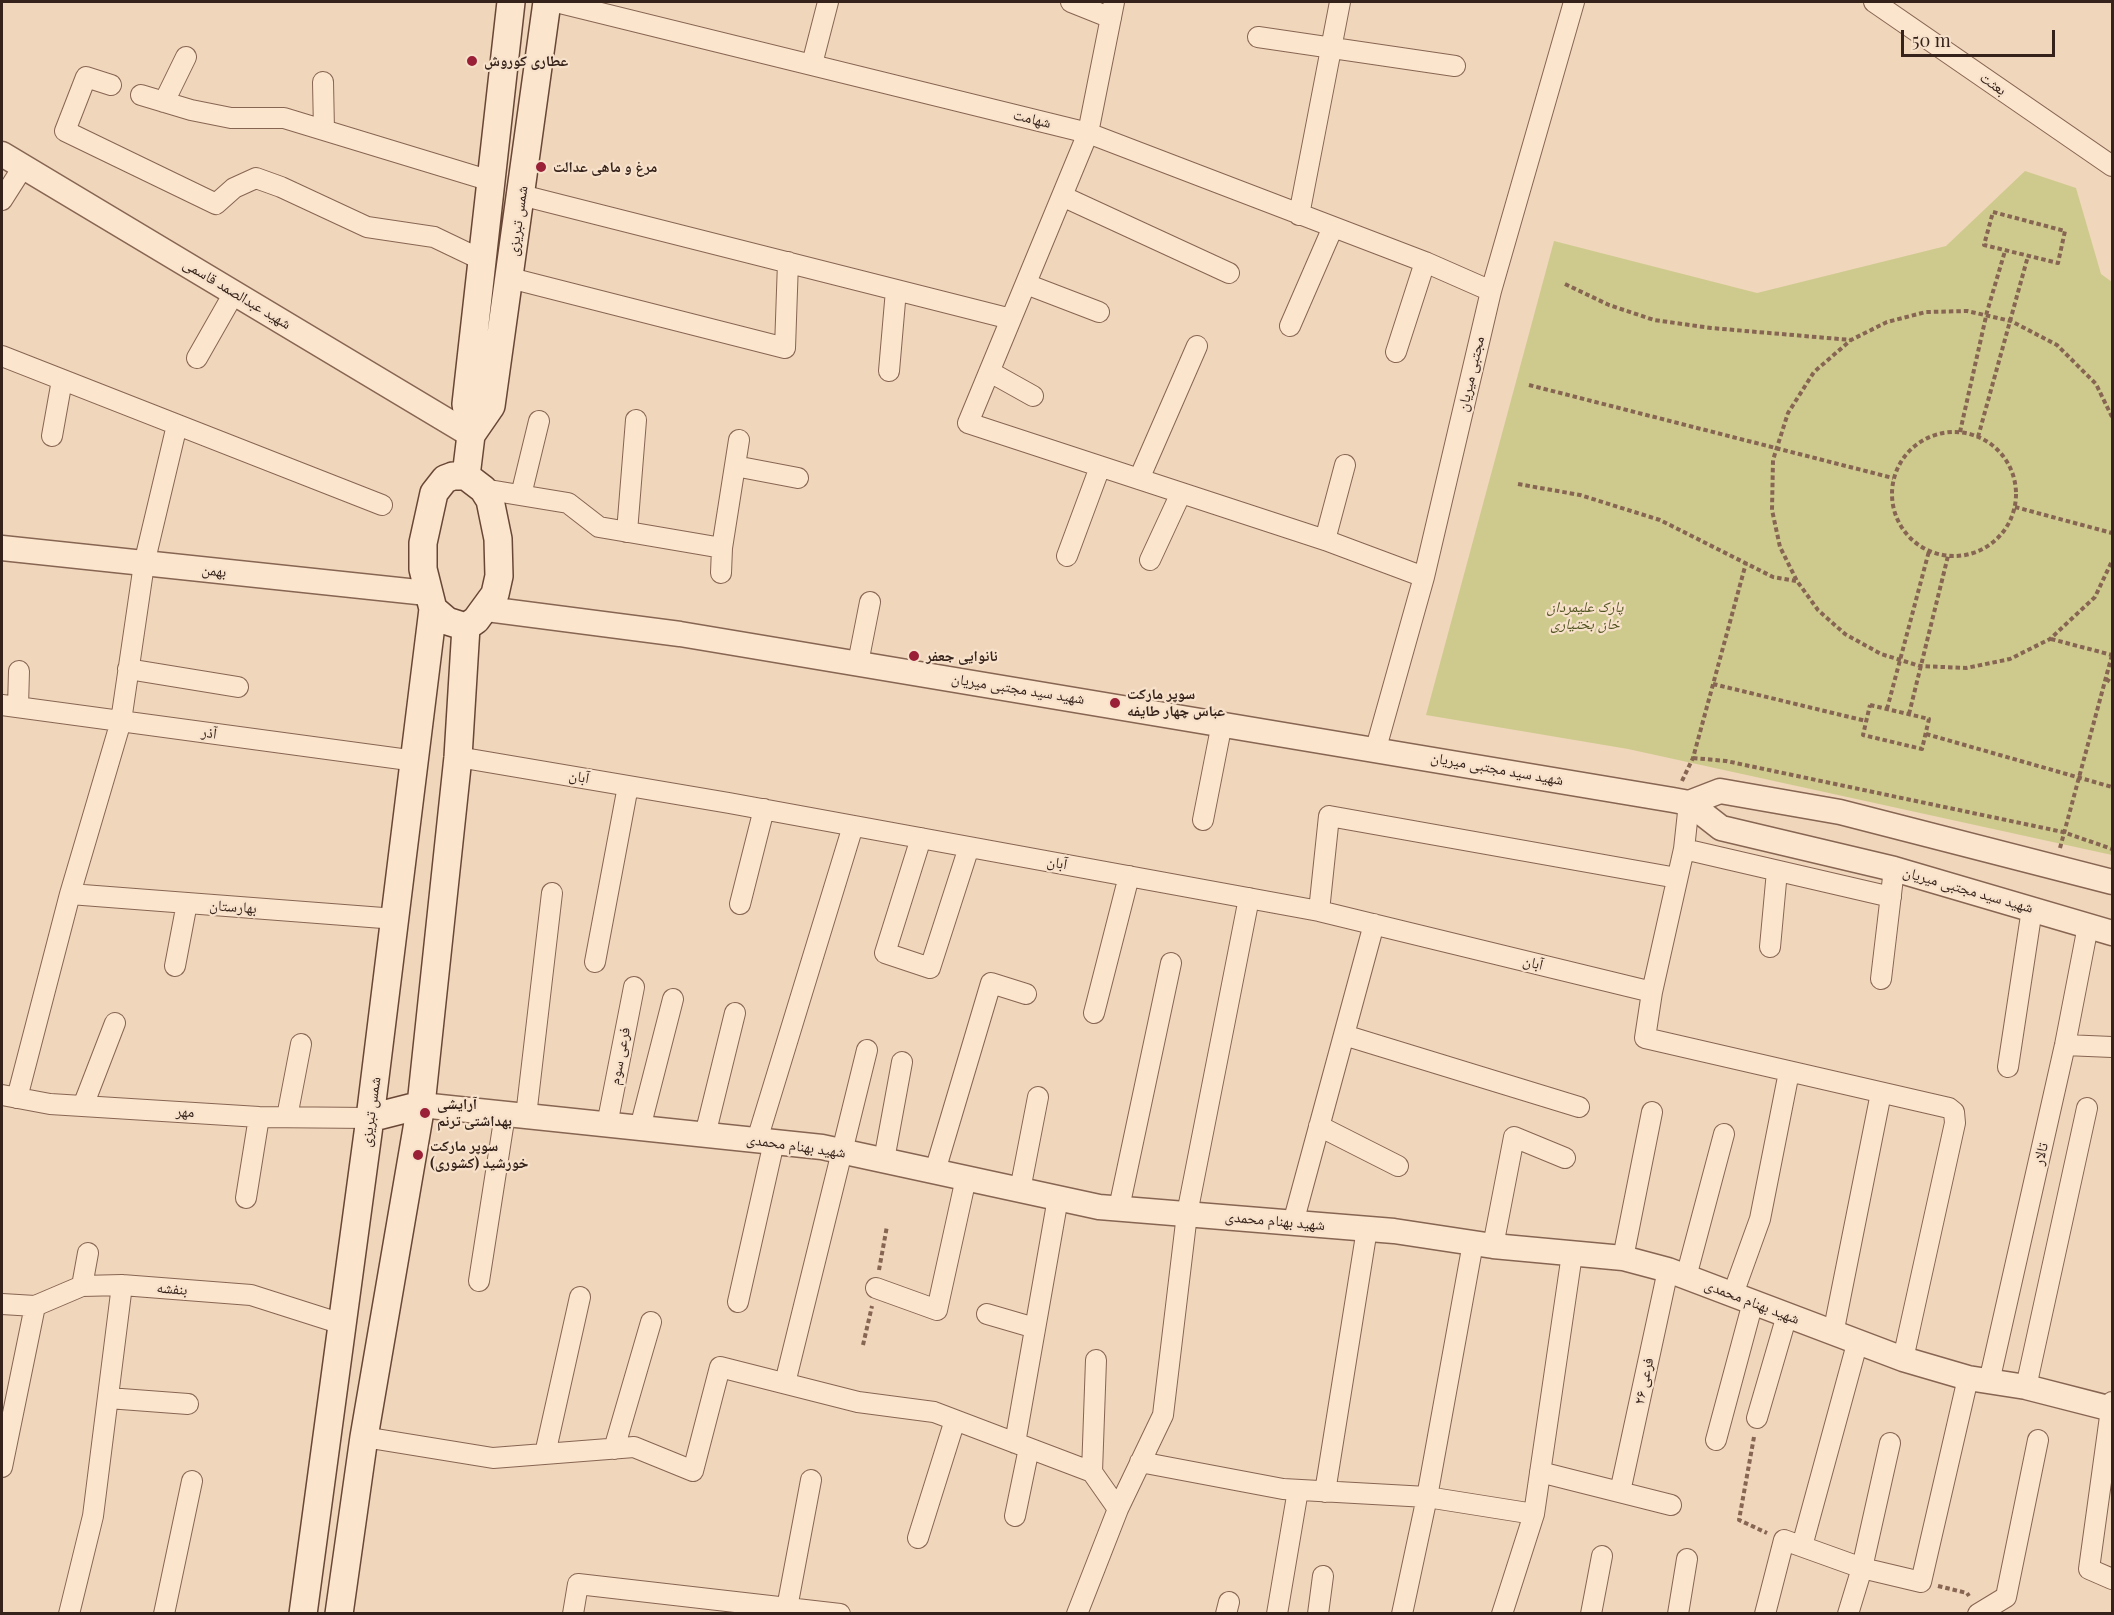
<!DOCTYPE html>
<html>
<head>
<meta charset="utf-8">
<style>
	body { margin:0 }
	#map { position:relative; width:2114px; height:1615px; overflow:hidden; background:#f0d6ba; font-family:"Playfair Display",serif }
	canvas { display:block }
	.frame { position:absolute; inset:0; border:3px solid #35221a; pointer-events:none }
	.scale { position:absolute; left:1901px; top:30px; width:154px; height:27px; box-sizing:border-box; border:3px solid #35221a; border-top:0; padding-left:8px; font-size:18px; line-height:21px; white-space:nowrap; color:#35221a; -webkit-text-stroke:4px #f7e1ca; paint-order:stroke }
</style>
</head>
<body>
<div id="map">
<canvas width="2114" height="1615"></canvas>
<div class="frame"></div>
<div class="scale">50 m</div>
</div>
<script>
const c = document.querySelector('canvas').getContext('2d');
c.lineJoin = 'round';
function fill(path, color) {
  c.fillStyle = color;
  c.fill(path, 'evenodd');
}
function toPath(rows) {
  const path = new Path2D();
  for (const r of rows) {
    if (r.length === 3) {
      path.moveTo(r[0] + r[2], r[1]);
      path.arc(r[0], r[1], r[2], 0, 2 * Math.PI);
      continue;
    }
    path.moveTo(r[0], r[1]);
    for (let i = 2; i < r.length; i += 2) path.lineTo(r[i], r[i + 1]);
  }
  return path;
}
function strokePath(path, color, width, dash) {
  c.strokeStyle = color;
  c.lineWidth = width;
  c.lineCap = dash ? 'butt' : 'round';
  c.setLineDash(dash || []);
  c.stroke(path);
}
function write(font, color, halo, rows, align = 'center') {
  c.font = font + ' "Playfair Display","Noto Naskh Arabic",serif';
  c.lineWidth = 4.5;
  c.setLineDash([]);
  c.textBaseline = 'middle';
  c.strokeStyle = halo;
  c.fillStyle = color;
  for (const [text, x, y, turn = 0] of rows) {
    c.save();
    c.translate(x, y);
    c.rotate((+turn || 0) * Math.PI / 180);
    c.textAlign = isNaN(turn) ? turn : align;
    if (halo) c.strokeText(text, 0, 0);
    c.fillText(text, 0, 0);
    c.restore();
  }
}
const green = toPath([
	[2025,171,2076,188,2101,274,2112,282,2112,855,1628,749,1426,715,1554,241,1757,293,1946,246]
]);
const path = toPath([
	[1993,212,2065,231,2058,263,1984,245,1993,212],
	[1565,284,1609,305,1654,320,1711,328,1851,340],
	[1529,385,1893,478],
	[2112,417,2096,384,2057,345,2011,321,1967,311,1926,312,1887,322,1851,340,1814,372,1788,413,1773,460,1772,510,1780,547,1797,581,1818,610,1845,634,1881,654,1920,666,1966,668,2010,659,2050,639,2095,597,2112,561],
	[1954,494,62],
	[1960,432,1987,312,2005,251],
	[1978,437,2028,256],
	[1518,484,1580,495,1660,520,1773,577,1796,581],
	[2015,507,2112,533],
	[2051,639,2112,655],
	[2106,679,2112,683],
	[1713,684,1866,721],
	[1870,705,1929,719,1922,749,1863,735,1870,705],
	[1887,709,1929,551],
	[1909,714,1948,556],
	[1926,734,2112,787],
	[1693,758,1726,761,2063,832,2112,849],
	[1682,781,1693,758,1746,563],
	[2060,848,2112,655],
	[879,1270,887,1226],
	[863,1345,872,1306],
	[1754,1437,1739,1520,1767,1533],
	[1938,1586,1967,1593,1969,1596]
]);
const minor = toPath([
	[556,2,1088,133,1425,262,1491,291],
	[1071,2,1111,18],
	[1114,2,1088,133,968,423,1325,540,1424,577],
	[1874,2,2112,166],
	[1258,37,1455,66],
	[812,64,828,2],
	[323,82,324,130],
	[111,85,86,77,65,131,216,204,234,188,256,178,281,187,367,227,434,237,482,260],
	[141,95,191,110,231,118,284,118,491,181],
	[164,102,186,57],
	[521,195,1011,319],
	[1062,196,1229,273],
	[2,200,23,167],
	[1299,215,1340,2],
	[510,278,785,348,788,262],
	[1026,284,1099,312],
	[1290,326,1333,227],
	[1396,352,1425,262],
	[2,356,382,505],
	[197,358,234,293],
	[889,371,896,290],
	[990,372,1033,396],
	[52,436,62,380],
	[735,466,798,478],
	[1139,479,1197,346],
	[483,489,568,503,599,527,722,548,721,573],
	[521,495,539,421],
	[627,532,636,420],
	[1325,540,1345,465],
	[722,548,739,440],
	[1067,556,1100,467],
	[1150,560,1181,493],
	[858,663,870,602],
	[128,669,238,687],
	[2,705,416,761],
	[18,707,19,671],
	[1376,748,1424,577,1491,291,1574,2],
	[458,757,729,803,1319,911,1652,992],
	[1689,803,1684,849,1652,992,1645,1038,1949,1108,1954,1112,1955,1123,1903,1359],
	[1203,820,1222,723],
	[921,838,885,953,930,968,969,847],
	[1684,849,1891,897],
	[70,894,396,919],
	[740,904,764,809],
	[1319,911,1329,816,1677,878],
	[1770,947,1777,871],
	[595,962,628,786],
	[175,966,187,903],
	[1881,979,1894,869],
	[1094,1013,1129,876],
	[1344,1035,1579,1107],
	[2065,1045,2112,1047],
	[2008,1067,2032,909],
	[2,1095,50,1104,259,1117,370,1118],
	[17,1098,70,894,121,721,144,564,177,425],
	[83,1106,115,1023],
	[526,1116,552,893],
	[287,1117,301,1044],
	[607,1125,634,987],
	[1319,1126,1398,1166],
	[640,1128,673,999],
	[705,1135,735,1013],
	[757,1140,853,826],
	[884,1160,902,1062],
	[935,1171,991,983,1026,994],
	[1020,1190,1038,1097],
	[246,1198,259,1117],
	[1119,1208,1171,963],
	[1293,1223,1374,924],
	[1493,1246,1514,1137,1565,1158],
	[1623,1258,1652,1112],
	[1686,1277,1724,1134],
	[479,1281,505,1114],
	[82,1286,88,1253],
	[876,1288,937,1310,966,1178],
	[1733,1294,1760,1219,1789,1072],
	[738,1302,774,1142],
	[2,1304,35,1306,82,1286,122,1285,251,1295,342,1324],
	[987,1314,1035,1328],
	[1833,1334,1881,1093],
	[1989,1382,2065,1045,2088,926],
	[785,1383,867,1050],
	[2026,1387,2087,1108],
	[108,1398,188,1404],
	[2112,1402,2089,1569,2112,1579],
	[1757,1418,1787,1315],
	[364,1437,493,1458,634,1447,693,1471,720,1367,858,1402,934,1412,1092,1472,1118,1509],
	[1716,1440,1753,1302],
	[1015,1443,1058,1198],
	[614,1449,651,1322],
	[545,1454,580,1297],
	[1140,1462,1283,1489,1427,1497,1534,1514],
	[2,1467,35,1306],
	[1092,1472,1096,1360],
	[1540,1472,1671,1505],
	[1325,1492,1367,1229],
	[1620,1492,1668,1270],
	[1015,1516,1029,1448],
	[918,1538,955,1420],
	[1802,1546,1857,1344],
	[787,1608,811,1480],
	[69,1614,93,1516,122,1285],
	[164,1614,192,1481],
	[573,1614,578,1584,840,1614],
	[1077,1614,1118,1509,1163,1415,1187,1214,1249,898],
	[1226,1614,1229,1602],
	[1277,1614,1298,1490],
	[1318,1614,1323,1576],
	[1402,1614,1427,1497,1473,1243],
	[1502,1614,1534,1514,1572,1254],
	[1591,1614,1602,1556],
	[1678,1614,1687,1559],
	[1765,1614,1784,1540,1862,1568,1921,1582,1968,1378],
	[1848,1614,1862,1568,1890,1443],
	[1978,1614,2006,1597,2038,1440]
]);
const tertiary = toPath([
	[2,154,471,435],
	[2,548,427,593],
	[487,609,680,634,1673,800,1689,803,1721,828,1894,869,2112,933],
	[1689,803,1720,791,1840,812,2112,882],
	[421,1105,822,1147,1099,1207,1394,1231,1493,1246,1623,1258,1668,1270,1903,1359,1968,1378,2026,1387,2112,1409]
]);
const secondary = toPath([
	[471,435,491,406,547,2],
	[453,476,466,476,483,489,490,500,498,539,499,576,495,594,476,620,466,627,447,621,433,609,423,569,423,543,434,493,445,479,453,476],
	[466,476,471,435,466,404,511,2],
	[370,1118,421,1105],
	[303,1614,370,1118,433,609],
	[339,1614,364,1437,421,1105,458,757,466,627]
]);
const markers = [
	[472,61,6,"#9a2038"],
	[541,167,6,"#9a2038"],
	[914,656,6,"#9a2038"],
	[1115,703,6,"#9a2038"],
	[425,1113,6,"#9a2038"],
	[418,1155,6,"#9a2038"]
];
const poiNames = [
	["عطاری کوروش",484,61],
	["مرغ و ماهی عدالت",553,167],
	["نانوایی جعفر",926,656],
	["سوپر مارکت",1127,694],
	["عباس چهار طایفه",1127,711],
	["آرایشی",437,1104],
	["بهداشتی ترنم",437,1121],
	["سوپر مارکت",430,1146],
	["خورشید (کشوری)",430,1163]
];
const streetNames = [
	["بعثت",1993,84,35],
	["شهامت",1032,119,14],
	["شمس تبریزی",518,221,-82],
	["شهید عبدالصمد قاسمی",237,294,31],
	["مجتبی میریان",1471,374,-77],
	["بهمن",214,571,6],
	["شهید سید مجتبی میریان",1018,689,9],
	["آذر",209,733,8],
	["شهید سید مجتبی میریان",1497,769,10],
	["آبان",579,777,10],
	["آبان",1057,863,10],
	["شهید سید مجتبی میریان",1968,890,16],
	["بهارستان",233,907,4],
	["آبان",1533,963,14],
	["فرعی سوم",620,1056,-79],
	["مهر",185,1112,4],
	["شمس تبریزی",371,1112,-82],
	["شهید بهنام محمدی",796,1146,8],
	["تالار",2041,1154,-77],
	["شهید بهنام محمدی",1275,1221,5],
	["بنفشه",172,1289,4],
	["شهید بهنام محمدی",1752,1302,21],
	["فرعی ۲۶",1644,1381,-78]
];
const parkNames = [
	["پارک علیمردان",1585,607],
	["خان بختیاری",1585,624]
];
fill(green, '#ceca8e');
strokePath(minor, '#876553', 22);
strokePath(tertiary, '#876553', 27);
strokePath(secondary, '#694737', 30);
strokePath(path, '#876553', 4, [4.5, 3]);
strokePath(minor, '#fbe5cd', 20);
strokePath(tertiary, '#fbe5cd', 24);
strokePath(secondary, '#fbe5cd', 27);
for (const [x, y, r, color] of markers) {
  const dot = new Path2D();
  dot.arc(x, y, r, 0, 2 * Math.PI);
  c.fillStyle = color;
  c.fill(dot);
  strokePath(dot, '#f7e1ca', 2);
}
write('bold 15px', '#35221a', '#f7e1ca', poiNames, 'left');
write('15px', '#35221a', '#f7e1ca', streetNames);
write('italic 15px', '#50531f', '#f7e1ca', parkNames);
</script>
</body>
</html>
